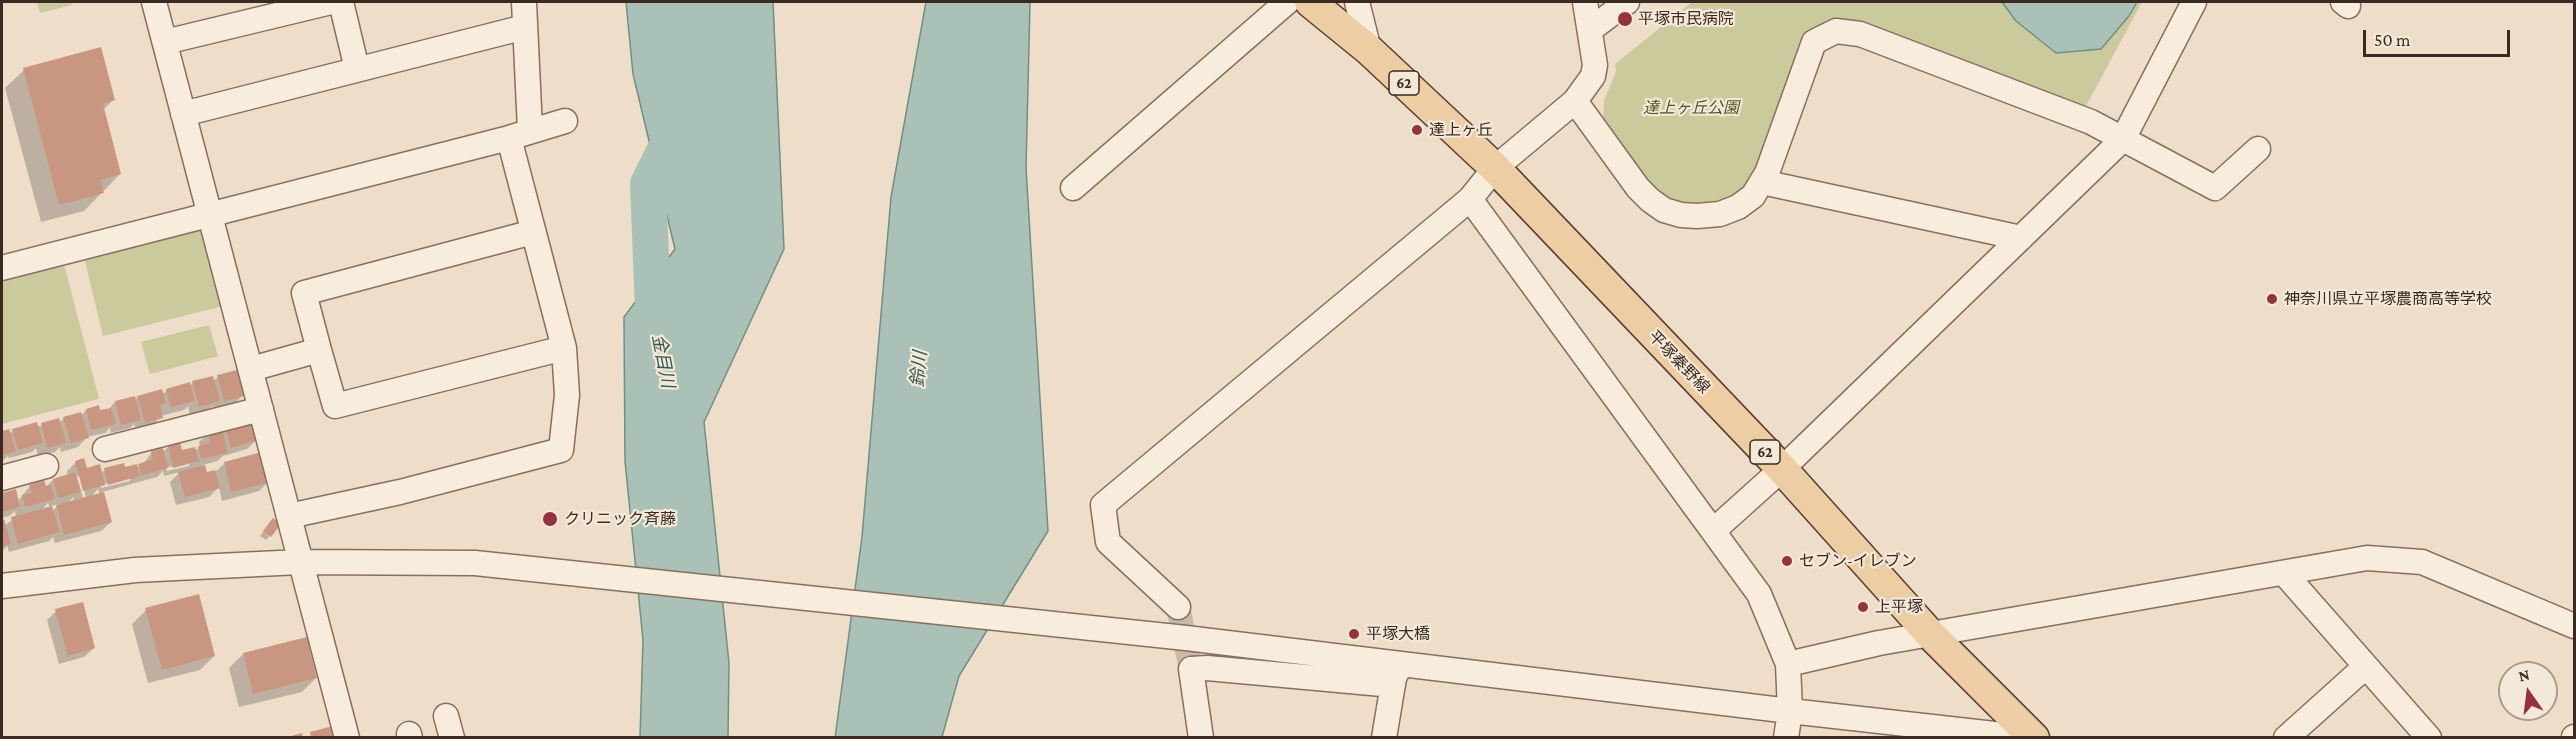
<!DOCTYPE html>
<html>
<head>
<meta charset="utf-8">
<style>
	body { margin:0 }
	#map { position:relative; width:2576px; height:739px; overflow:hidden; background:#edddc9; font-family:"Crimson Pro",serif }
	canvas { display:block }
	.frame { position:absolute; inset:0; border:3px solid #3a2a21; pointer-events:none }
	.north { position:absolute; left:2498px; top:661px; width:60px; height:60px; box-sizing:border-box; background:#f4e9d8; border:2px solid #aa9d8f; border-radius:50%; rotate:346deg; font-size:16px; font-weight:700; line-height:24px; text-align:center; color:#3a2a21 }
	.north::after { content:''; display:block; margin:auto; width:21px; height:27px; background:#94323f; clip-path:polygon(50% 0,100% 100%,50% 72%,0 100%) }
	.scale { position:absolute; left:2363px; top:30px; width:147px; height:27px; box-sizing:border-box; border:3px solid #3a2a21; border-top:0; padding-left:8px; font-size:18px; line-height:21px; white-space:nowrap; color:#3a2a21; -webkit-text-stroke:4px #f4e9d8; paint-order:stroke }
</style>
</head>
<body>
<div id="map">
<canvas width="2576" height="739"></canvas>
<div class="frame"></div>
<div class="north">N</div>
<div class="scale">50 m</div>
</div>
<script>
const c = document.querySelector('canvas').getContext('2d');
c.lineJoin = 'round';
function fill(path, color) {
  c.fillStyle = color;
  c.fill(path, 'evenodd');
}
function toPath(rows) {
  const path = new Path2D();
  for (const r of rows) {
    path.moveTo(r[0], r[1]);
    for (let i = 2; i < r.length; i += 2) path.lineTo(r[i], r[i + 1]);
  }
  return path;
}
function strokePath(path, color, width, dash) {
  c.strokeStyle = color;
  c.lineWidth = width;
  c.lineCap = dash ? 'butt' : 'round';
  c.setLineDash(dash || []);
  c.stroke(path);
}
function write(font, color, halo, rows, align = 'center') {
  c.font = font + ' "Crimson Pro","Noto Sans JP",serif';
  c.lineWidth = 4.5;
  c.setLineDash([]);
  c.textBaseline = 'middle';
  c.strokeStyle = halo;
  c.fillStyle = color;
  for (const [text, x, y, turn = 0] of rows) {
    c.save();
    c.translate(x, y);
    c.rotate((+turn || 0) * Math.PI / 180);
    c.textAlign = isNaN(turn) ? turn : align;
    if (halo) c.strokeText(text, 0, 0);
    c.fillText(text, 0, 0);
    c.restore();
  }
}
const green = toPath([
	[37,2,71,2,72,5,40,13],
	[1692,2,2142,2,2086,106,1867,24,1835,19,1803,35,1756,173,1744,190,1726,202,1702,205,1676,205,1657,197,1603,121,1604,101,1616,71,1615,64],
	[203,227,223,306,103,336,84,257],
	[64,264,99,399,2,424,2,280],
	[209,325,218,356,150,374,141,342]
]);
const water = toPath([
	[626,2,773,2,784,249,704,422,729,663,728,737,640,737,643,640,625,461,624,317,675,249,633,74,626,2],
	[926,2,1030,2,1026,168,1048,531,959,676,942,737,835,738,862,537,891,197,926,2],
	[2002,2,2137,2,2129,16,2101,49,2056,53,2016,21,2002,2]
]);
const shadow = toPath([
	[24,70,113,100,103,110,120,174,84,211,41,222,5,88],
	[218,377,242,396,233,405,214,410,213,406,209,410,190,415,188,406,184,410,161,416,152,427,136,431,134,424,130,428,111,433,110,427,105,433,87,437,78,447,61,452,60,447,55,452,38,457,36,448,32,452,9,458,8,456,2,461,2,433,8,431,9,434,13,430,59,423,64,418,81,416,86,410,99,412,108,410,115,402,134,398,134,400,138,397,162,395,167,390,190,386,193,383,213,381],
	[225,429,256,440,247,449,223,456,217,461,203,465,206,474,214,473,224,464,268,482,259,491,222,501,219,487,209,497,176,505,170,482,180,472,164,476,163,471,157,477,102,492,111,522,101,531,55,543,53,537,49,541,9,552,7,546,2,552,2,522,4,526,16,517,15,511,9,516,2,518,2,495,15,491,17,502,30,486,45,488,53,480,68,476,67,471,76,462,86,470,101,474,105,469,136,468,143,464,152,452,163,452,169,446,181,452,195,451,200,447,199,442,209,433,222,432],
	[189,462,189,466,167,471,166,468],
	[77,476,81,476,86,498,83,498],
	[130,477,130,481,101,488,101,485],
	[98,489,100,495,90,498],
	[73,497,74,502,67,504],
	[48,503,50,508,41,511,46,505],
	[60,504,52,511,51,506],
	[269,524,279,525,266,540,260,536],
	[146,610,214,656,200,670,148,683,132,624],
	[56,611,94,648,84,657,59,664,47,620],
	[306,639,316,678,302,692,239,707,229,668,243,654]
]);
const river = toPath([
	[656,328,653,310,648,184,677,126]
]);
const building = toPath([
	[101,47,115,100,103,104,121,174,100,180,104,193,59,205,23,68],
	[237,370,244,396,224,401,217,375],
	[213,376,220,401,199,407,192,381],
	[190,382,195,401,171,407,166,389],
	[162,389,166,403,160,405,163,418,145,423,137,396],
	[135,396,141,420,121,425,115,401],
	[99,405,100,410,111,408,116,424,91,430,86,409],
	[81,412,89,438,71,443,63,417],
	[59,418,66,443,47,448,41,423],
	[246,421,254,426,258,440,231,448,225,427],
	[37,422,43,443,18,450,12,429],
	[222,428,228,453,201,459,198,446,210,443,208,432],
	[9,429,16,451,2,455,2,431],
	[180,442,182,450,195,447,199,461,173,468,168,445],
	[163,448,168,468,142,475,138,464,153,459,151,451],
	[262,452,270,482,231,492,224,462],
	[84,458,87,468,100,464,105,485,83,491,75,461],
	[124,463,125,467,137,464,140,476,108,485,104,468],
	[205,465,207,472,215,470,220,488,185,497,178,472],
	[75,472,81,492,58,498,53,479],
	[44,480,46,486,51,485,55,499,25,507,22,495,32,493,29,485],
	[16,489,20,507,2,512,2,493],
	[104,492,112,522,64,535,56,505],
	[52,506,60,532,18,544,11,517],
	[273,518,281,524,271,537,263,531],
	[4,519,11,544,2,547,2,520],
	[199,594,215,656,162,670,145,608],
	[83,602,95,648,68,656,55,609],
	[307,637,317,678,253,694,243,653],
	[333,726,336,738,311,738,310,732],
	[302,733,303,738,288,738,288,737]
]);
const minorTunnel = toPath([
	[1178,607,1191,669]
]);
const minor = toPath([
	[154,2,347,738],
	[341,2,357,69],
	[524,2,530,130],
	[1357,2,1369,50],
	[1585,2,1595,65,1593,76,1575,101,1495,168,1470,199,1759,594,1788,664,1790,711,1786,738],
	[2343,2,2348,6],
	[1590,30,1627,2],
	[165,42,331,2],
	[1575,101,1638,188,1650,200,1664,210,1681,215,1697,216,1720,214,1738,207,1753,196,1767,173,1814,42,1836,31,1860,34,2091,122,2215,188,2258,149],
	[183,114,525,27],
	[1762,182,2021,238],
	[1073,188,1287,2],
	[2,268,509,138,565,121],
	[319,350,335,406,564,348],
	[251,369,319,350,304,293,533,232],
	[105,449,261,409],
	[2,478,46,466],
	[289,516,400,492,561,450,567,395,564,348,509,138],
	[1713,531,1782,469,2123,139,2194,2],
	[2284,573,2429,738],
	[2,586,135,570,300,562,475,563,1186,638,1790,711,2030,738],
	[1178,607,1108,542,1103,505,1470,199],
	[1788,664,1879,643,2367,558,2422,562,2574,626],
	[446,716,452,738],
	[409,734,410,738],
	[1201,738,1191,669,1207,668,1393,685],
	[1384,738,1394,678,1398,670],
	[2286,738,2365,667],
	[2574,738,2574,737]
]);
const major = toPath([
	[1310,2,1369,50,1495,168,1782,469,1930,634,2034,738]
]);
const markers = [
	[1625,19,8,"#94323f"],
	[1417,130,6,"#94323f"],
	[2272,299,6,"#94323f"],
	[550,519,8,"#94323f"],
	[1787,561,6,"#94323f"],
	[1863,607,6,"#94323f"],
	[1354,634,6,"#94323f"]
];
const shields = [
	[1404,83,30],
	[1765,452,30]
];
const shieldNames = [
	["62",1404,83],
	["62",1765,452]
];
const poiNames = [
	["平塚市民病院",1638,19],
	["達上ヶ丘",1429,130],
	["神奈川県立平塚農商高等学校",2284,299],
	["クリニック斉藤",564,519],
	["セブン-イレブン",1799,561],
	["上平塚",1875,607],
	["平塚大橋",1366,634]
];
const parkNames = [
	["達上ヶ丘公園",1691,108]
];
const streetNames = [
	["平塚秦野線",1679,362,46]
];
const waterNames = [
	["金目川",663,361,79],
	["鈴川",919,369,-85]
];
fill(green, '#cbca9d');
fill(water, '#aac1b7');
strokePath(water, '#709084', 1.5);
fill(shadow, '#0003');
strokePath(river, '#aac1b7', 36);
fill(building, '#c99681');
strokePath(minorTunnel, '#c9b9a7', 24, [24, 12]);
strokePath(minor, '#886f5f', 27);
strokePath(major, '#573e32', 33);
strokePath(minor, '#f8ecdc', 24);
strokePath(major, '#edcda4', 30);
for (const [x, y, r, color] of markers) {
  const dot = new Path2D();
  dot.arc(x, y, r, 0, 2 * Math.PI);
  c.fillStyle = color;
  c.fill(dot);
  strokePath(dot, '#f4e9d8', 2);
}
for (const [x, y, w] of shields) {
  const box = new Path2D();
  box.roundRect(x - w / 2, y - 12, w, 24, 4.5);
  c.fillStyle = '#f4e9d8';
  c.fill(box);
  strokePath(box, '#3a2a21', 1.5);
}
write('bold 15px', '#3a2a21', null, shieldNames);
write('16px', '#3a2a21', '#f4e9d8', poiNames, 'left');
write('italic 16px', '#505529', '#f4e9d8', parkNames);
write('16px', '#3a2a21', '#f4e9d8', streetNames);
write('italic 18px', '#315851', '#f4e9d8', waterNames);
</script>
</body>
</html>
